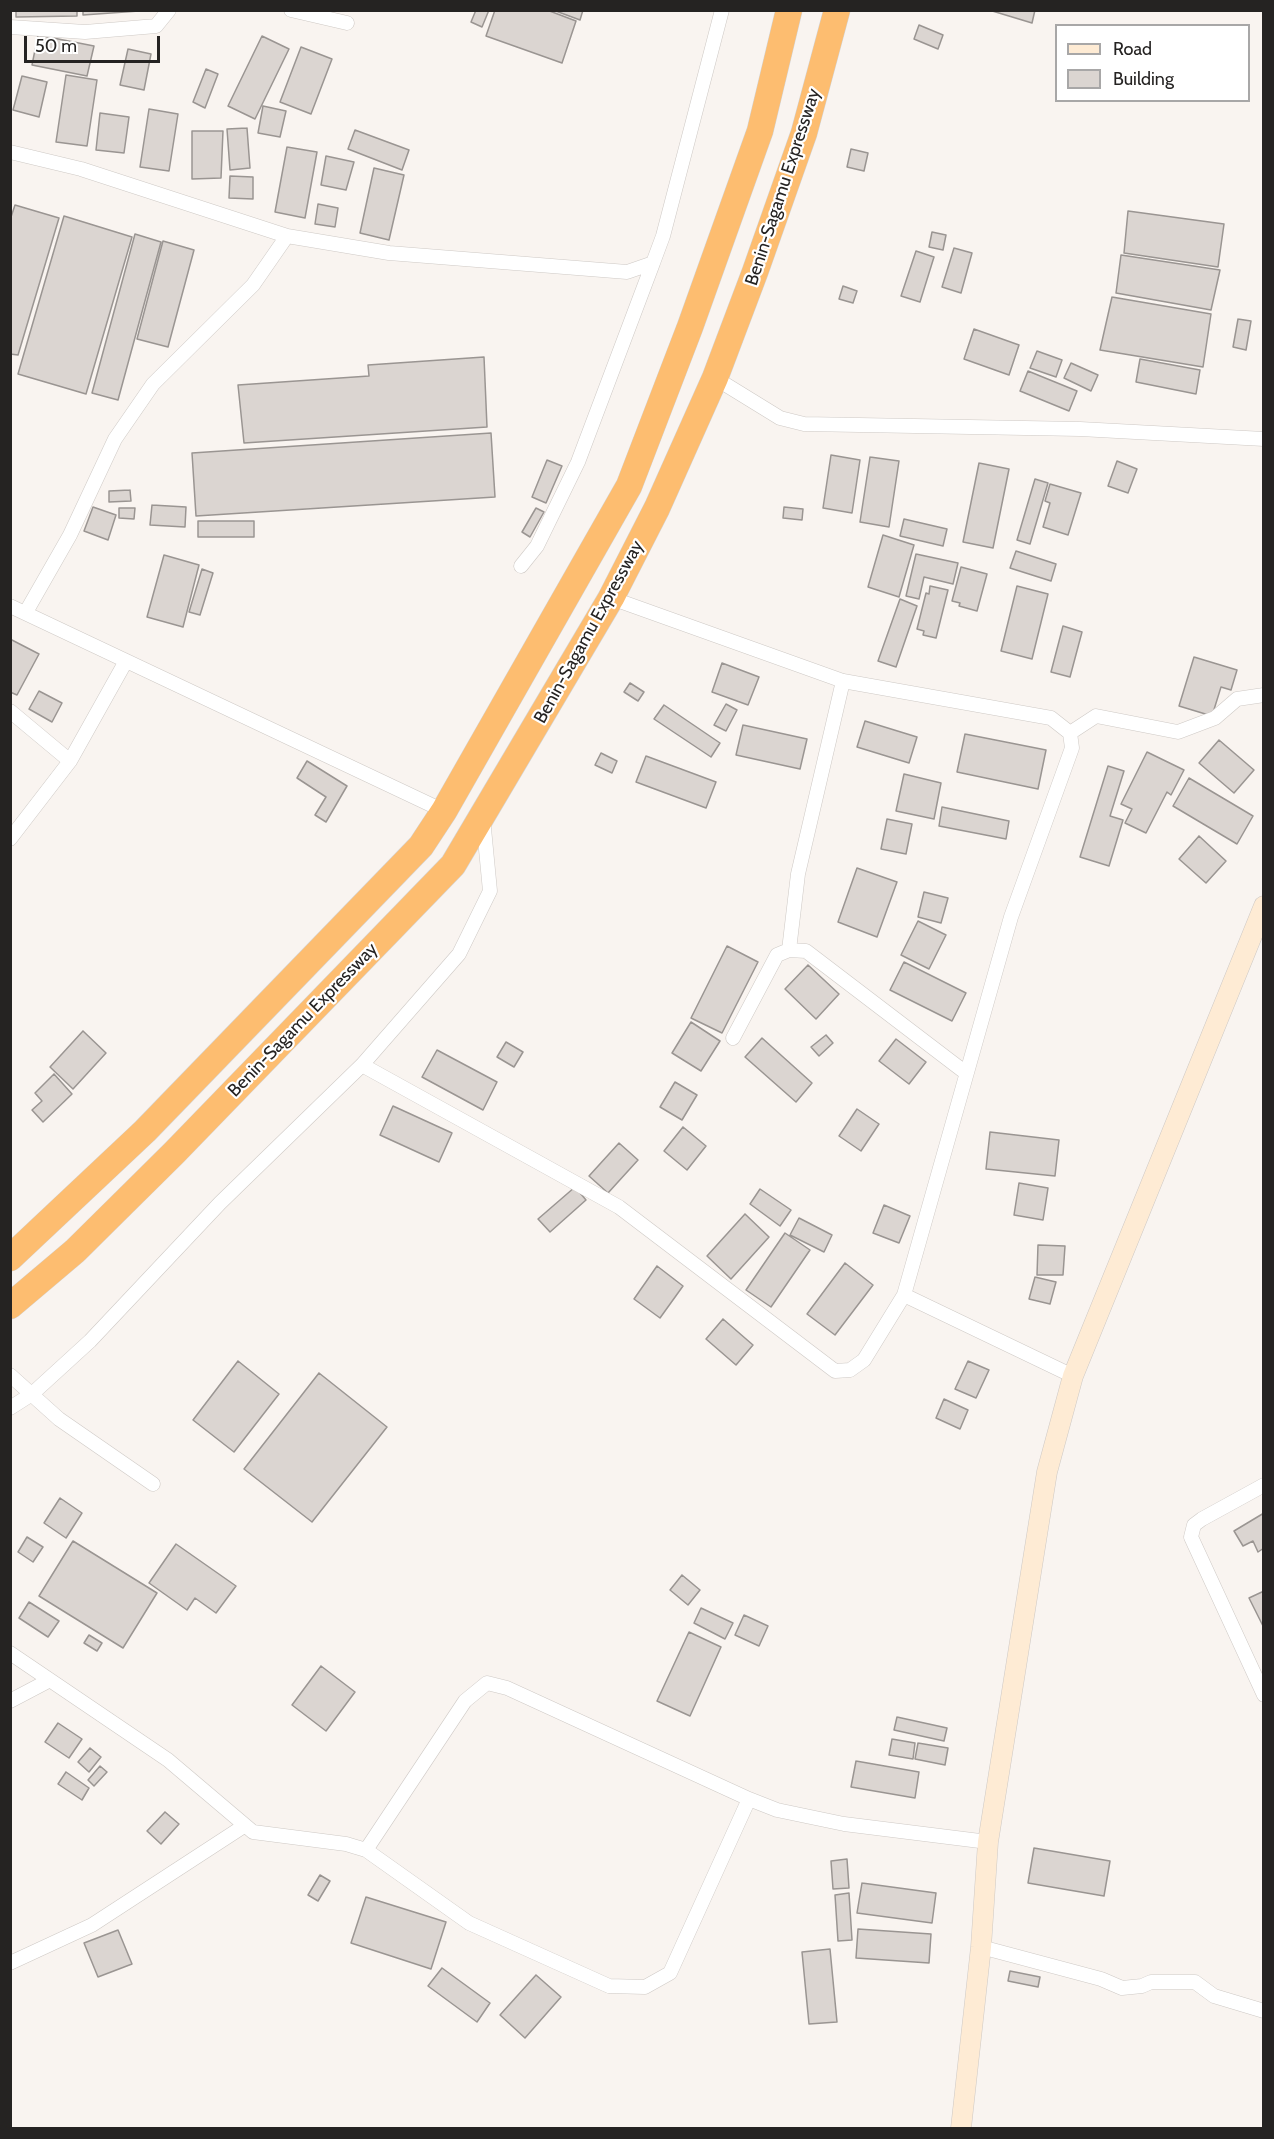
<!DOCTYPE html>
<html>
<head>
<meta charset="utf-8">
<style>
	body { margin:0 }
	#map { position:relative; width:1274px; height:2139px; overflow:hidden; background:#f9f4f0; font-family:Cabin,sans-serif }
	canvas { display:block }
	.frame { position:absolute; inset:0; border:12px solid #252322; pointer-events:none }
	.legend { position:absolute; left:1055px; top:24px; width:195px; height:78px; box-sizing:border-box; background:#fff; border:2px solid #a8a7a7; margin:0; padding:8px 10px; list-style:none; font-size:18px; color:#252322 }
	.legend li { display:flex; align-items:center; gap:12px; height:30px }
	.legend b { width:30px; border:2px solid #a8a7a7 }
	.scale { position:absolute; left:24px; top:36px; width:136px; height:27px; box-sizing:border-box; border:3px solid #252322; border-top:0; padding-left:8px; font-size:18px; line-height:21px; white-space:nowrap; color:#252322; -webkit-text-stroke:4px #fff; paint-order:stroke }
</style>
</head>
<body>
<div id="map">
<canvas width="1274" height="2139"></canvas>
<div class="frame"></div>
<ul class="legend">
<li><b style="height:8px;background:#feebd4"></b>Road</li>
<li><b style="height:16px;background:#dbd5d1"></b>Building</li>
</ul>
<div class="scale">50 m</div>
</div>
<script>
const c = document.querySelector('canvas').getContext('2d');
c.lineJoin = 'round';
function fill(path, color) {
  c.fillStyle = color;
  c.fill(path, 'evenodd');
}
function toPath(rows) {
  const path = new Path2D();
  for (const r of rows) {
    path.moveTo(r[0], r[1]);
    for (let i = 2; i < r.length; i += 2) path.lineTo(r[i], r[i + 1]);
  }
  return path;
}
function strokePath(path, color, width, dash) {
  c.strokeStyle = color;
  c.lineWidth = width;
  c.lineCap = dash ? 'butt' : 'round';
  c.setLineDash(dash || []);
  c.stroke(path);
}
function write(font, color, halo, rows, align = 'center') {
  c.font = font + ' Cabin,sans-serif';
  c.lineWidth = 4.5;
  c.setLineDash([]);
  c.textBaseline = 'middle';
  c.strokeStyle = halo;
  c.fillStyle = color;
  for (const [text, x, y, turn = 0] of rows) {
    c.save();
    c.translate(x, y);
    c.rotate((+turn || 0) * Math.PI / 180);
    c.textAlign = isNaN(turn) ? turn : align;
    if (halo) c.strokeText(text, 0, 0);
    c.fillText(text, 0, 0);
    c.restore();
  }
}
const building = toPath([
	[16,10,77,10,77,16,16,17,16,10],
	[83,10,153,10,83,15,83,10],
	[476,10,489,10,482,27,471,22,476,10],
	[495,10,547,10,576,21,562,63,486,36,495,10],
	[553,10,583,10,580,20,553,10],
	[989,10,1035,10,1032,23,989,10],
	[919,25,943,35,938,49,914,39,919,25],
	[38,35,94,46,87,76,32,65,38,35],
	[262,36,289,49,255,119,228,106,262,36],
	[301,47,332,59,311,114,280,102,301,47],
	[128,49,151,54,144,90,120,85,128,49],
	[206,69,218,74,205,108,193,102,206,69],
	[66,75,97,80,87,146,56,142,66,75],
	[22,76,47,82,39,117,13,110,22,76],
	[263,106,286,111,280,137,258,133,263,106],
	[149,109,178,114,169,171,140,167,149,109],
	[100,113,129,117,124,153,96,150,100,113],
	[247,128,250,168,230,170,227,129,247,128],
	[355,130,409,150,402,170,348,149,355,130],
	[192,131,223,131,221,178,192,179,192,131],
	[287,147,317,152,305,218,275,212,287,147],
	[851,149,868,153,864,171,847,167,851,149],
	[326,156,354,162,346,190,321,185,326,156],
	[374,168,404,175,389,240,360,233,374,168],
	[230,176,253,177,253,199,229,198,230,176],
	[318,204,338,208,335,227,315,224,318,204],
	[15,205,59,218,18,355,10,354,10,220,15,205],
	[1128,211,1224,224,1218,267,1124,253,1128,211],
	[64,216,132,237,86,394,18,374,64,216],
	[932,232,946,235,943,250,929,247,932,232],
	[135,234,161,242,118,400,92,393,135,234],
	[163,241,194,250,168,347,137,339,163,241],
	[954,248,972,253,961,293,942,287,954,248],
	[916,251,934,257,920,302,901,296,916,251],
	[1121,255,1220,270,1211,310,1116,293,1121,255],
	[843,286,857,291,853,303,839,299,843,286],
	[1112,297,1211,314,1203,367,1100,350,1112,297],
	[1238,319,1251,321,1246,350,1233,347,1238,319],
	[974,329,1019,345,1009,375,964,359,974,329],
	[1037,351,1062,360,1056,377,1030,368,1037,351],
	[484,357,487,427,244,443,238,385,369,376,368,365,484,357],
	[1140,359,1200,370,1196,394,1136,382,1140,359],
	[1071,363,1098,375,1091,391,1064,378,1071,363],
	[1028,371,1077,391,1069,411,1020,391,1028,371],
	[491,433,495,497,196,516,192,453,491,433],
	[831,455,860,460,852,513,823,508,831,455],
	[870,457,899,461,889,527,860,522,870,457],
	[547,460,562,466,546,503,532,497,547,460],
	[1117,461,1137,469,1128,493,1108,486,1117,461],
	[979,463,1009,469,993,548,963,542,979,463],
	[1035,479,1048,483,1030,544,1017,540,1035,479],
	[1050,484,1081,493,1068,535,1043,527,1050,503,1045,501,1050,484],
	[130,490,131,501,109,502,109,491,130,490],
	[152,505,186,507,185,527,150,525,152,505],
	[93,507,116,515,108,540,84,531,93,507],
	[784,507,803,509,802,520,783,518,784,507],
	[119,508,135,508,134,519,119,518,119,508],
	[536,508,544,512,530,537,522,532,536,508],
	[904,519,947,529,943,546,900,536,904,519],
	[198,521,254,521,254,537,198,537,198,521],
	[883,535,914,545,899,597,868,587,883,535],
	[1016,551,1056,564,1051,581,1010,568,1016,551],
	[916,554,958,563,953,584,924,577,919,599,906,596,916,554],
	[164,555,199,565,183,627,147,617,164,555],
	[961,567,987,574,977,611,959,606,960,603,952,601,961,567],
	[202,569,213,573,200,615,189,612,202,569],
	[930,586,948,590,936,638,923,635,924,631,917,629,926,593,929,594,930,586],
	[1017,586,1048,594,1032,659,1001,651,1017,586],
	[900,599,917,606,896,667,878,661,900,599],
	[1063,626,1082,632,1070,677,1051,672,1063,626],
	[10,639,39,654,17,695,10,692,10,639],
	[1194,657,1237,670,1231,690,1221,687,1212,716,1179,706,1194,657],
	[722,663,759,677,748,705,712,692,722,663],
	[630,683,644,692,638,701,624,692,630,683],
	[39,691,62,703,52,722,29,709,39,691],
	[726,704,737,710,726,731,714,725,726,704],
	[664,705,720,743,711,757,654,719,664,705],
	[865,721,917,737,909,763,857,747,865,721],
	[743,725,807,739,800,769,736,755,743,725],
	[965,734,1046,750,1038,789,957,772,965,734],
	[1219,740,1254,770,1234,793,1199,763,1219,740],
	[1147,752,1184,770,1171,795,1167,792,1146,833,1125,823,1132,809,1121,804,1147,752],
	[601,753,617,761,612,773,595,765,601,753],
	[646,756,716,782,706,808,636,782,646,756],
	[307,761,347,786,326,822,315,815,326,797,297,778,307,761],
	[1108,766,1124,771,1110,816,1123,820,1109,866,1080,857,1108,766],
	[904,774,941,783,934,819,896,811,904,774],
	[1189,778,1253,816,1237,844,1173,806,1189,778],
	[942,807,1009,821,1006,839,939,826,942,807],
	[887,819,912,824,906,854,881,849,887,819],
	[1199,836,1226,861,1206,883,1179,859,1199,836],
	[857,868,897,882,877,937,838,922,857,868],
	[924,892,948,898,941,923,918,917,924,892],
	[918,921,946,935,929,969,901,955,918,921],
	[727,946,758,962,722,1033,691,1018,727,946],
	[904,962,966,993,952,1021,890,990,904,962],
	[808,965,839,994,816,1019,785,989,808,965],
	[691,1022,720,1041,701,1071,672,1053,691,1022],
	[83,1031,106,1053,73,1089,50,1067,83,1031],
	[826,1035,833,1043,819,1056,811,1047,826,1035],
	[762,1038,812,1083,796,1102,745,1057,762,1038],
	[896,1039,926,1062,909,1084,879,1061,896,1039],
	[506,1042,523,1052,514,1067,497,1057,506,1042],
	[437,1050,497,1082,483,1110,422,1077,437,1050],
	[54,1074,72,1094,43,1122,32,1110,42,1101,35,1093,54,1074],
	[675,1082,697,1095,682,1120,660,1107,675,1082],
	[393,1106,452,1133,439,1162,380,1135,393,1106],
	[857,1109,879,1124,861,1151,839,1136,857,1109],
	[683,1127,706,1146,687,1170,664,1151,683,1127],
	[990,1132,1059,1140,1055,1176,986,1169,990,1132],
	[619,1143,638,1160,608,1193,589,1176,619,1143],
	[1019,1183,1048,1188,1043,1220,1014,1215,1019,1183],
	[575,1187,586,1200,550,1232,538,1219,575,1187],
	[760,1189,791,1210,780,1226,750,1204,760,1189],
	[884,1205,910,1216,899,1243,873,1233,884,1205],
	[745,1214,769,1237,731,1279,707,1256,745,1214],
	[799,1218,832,1235,824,1252,790,1235,799,1218],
	[785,1233,810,1250,771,1307,746,1290,785,1233],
	[1038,1245,1065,1246,1063,1275,1037,1275,1038,1245],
	[845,1263,873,1285,835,1335,807,1314,845,1263],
	[657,1266,683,1286,660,1318,634,1299,657,1266],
	[1035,1277,1056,1282,1050,1304,1029,1299,1035,1277],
	[723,1319,753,1345,736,1365,706,1339,723,1319],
	[238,1361,279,1394,234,1452,193,1420,238,1361],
	[968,1361,989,1370,976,1398,955,1389,968,1361],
	[319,1373,387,1427,312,1522,244,1469,319,1373],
	[944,1399,968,1410,960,1429,936,1418,944,1399],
	[60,1498,82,1513,66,1538,44,1523,60,1498],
	[1264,1513,1264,1548,1258,1552,1253,1541,1243,1546,1234,1531,1264,1513],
	[27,1537,43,1547,33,1562,18,1552,27,1537],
	[73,1541,157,1593,123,1648,39,1596,73,1541],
	[176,1544,236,1586,216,1613,195,1598,187,1610,149,1583,176,1544],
	[682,1575,700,1590,688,1605,670,1590,682,1575],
	[1264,1591,1264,1628,1249,1598,1264,1591],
	[29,1602,59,1621,48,1637,19,1618,29,1602],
	[701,1608,733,1623,725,1639,694,1623,701,1608],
	[744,1615,768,1626,759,1646,735,1635,744,1615],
	[689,1632,721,1647,690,1716,657,1701,689,1632],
	[89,1635,102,1643,97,1651,84,1643,89,1635],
	[321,1666,355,1692,326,1731,292,1705,321,1666],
	[897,1717,947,1728,944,1741,894,1730,897,1717],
	[58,1723,82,1739,69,1758,45,1742,58,1723],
	[892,1739,915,1743,913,1759,889,1755,892,1739],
	[918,1743,948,1748,945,1765,915,1759,918,1743],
	[90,1748,101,1757,89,1772,78,1762,90,1748],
	[856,1761,919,1772,915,1798,851,1787,856,1761],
	[100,1766,107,1772,94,1786,88,1780,100,1766],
	[66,1772,89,1788,82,1800,58,1784,66,1772],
	[165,1812,179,1824,161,1844,147,1831,165,1812],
	[1034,1848,1110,1861,1104,1896,1028,1883,1034,1848],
	[847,1859,849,1888,833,1889,831,1861,847,1859],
	[320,1875,330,1881,318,1901,308,1895,320,1875],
	[862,1883,936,1893,932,1923,857,1913,862,1883],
	[849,1893,852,1940,838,1941,835,1895,849,1893],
	[366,1897,446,1922,431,1969,351,1943,366,1897],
	[858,1929,931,1934,929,1963,856,1958,858,1929],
	[118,1930,132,1964,98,1977,84,1943,118,1930],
	[830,1949,837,2022,809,2024,802,1952,830,1949],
	[442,1968,490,2003,477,2022,428,1986,442,1968],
	[1010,1971,1040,1977,1038,1987,1008,1981,1010,1971],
	[536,1975,561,1997,525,2038,500,2015,536,1975]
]);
const street = toPath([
	[291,10,347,23],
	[10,27,85,32,156,26,169,10],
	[10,152,81,169,287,236,389,253,627,272,653,263,663,236,722,10],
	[715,378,780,418,804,424,1080,429,1264,439],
	[521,566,537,546,578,462,653,263],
	[10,606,444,811],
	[26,612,70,535,115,439,153,384,253,285,287,236],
	[10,711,70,761],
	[1070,733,1096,716,1178,732,1215,718,1237,699,1264,695],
	[10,839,70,761,126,661],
	[789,950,798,874,843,681],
	[733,1038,777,955,789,950,806,951,966,1073],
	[362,1065,619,1207,835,1371,850,1370,864,1360,904,1295,1011,917,1072,748,1070,733,1051,718,843,681,611,598],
	[904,1295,1073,1376],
	[10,1375,59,1419,153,1484],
	[10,1408,32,1394,90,1341,220,1203,362,1065,459,954,490,891,483,818],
	[1264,1485,1202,1519,1194,1525,1191,1537,1264,1695],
	[10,1653,168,1760,253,1832,346,1844,366,1850,469,1923,609,1986,645,1987,670,1973,749,1799],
	[10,1701,48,1681],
	[366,1850,465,1701,487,1683,507,1688,749,1799,777,1810,844,1824,988,1842],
	[981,1947,1101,1979,1122,1988,1142,1986,1151,1982,1195,1982,1214,1996,1264,2011],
	[10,1963,92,1925,244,1826]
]);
const secondary = toPath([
	[961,2128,981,1947,988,1842,1047,1472,1073,1376,1264,906]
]);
const highway = toPath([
	[10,1258,145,1131,421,846,444,811,629,486,690,327,760,131,789,10],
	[10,1306,75,1251,174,1153,453,865,611,598,657,508,715,378,755,272,804,133,837,10]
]);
const streetNames = [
	["Benin-Sagamu Expressway",783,187,-72],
	["Benin-Sagamu Expressway",589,632,-61],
	["Benin-Sagamu Expressway",303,1020,-46]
];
fill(building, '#dbd5d1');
strokePath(building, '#9a9592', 1.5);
strokePath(street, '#cec9c5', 15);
strokePath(secondary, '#cec9c5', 21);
strokePath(highway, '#d3d3d3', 27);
strokePath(street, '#fff', 14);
strokePath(secondary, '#feebd4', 20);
strokePath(highway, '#fdbd70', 26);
write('18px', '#252322', '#fff', streetNames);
</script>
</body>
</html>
